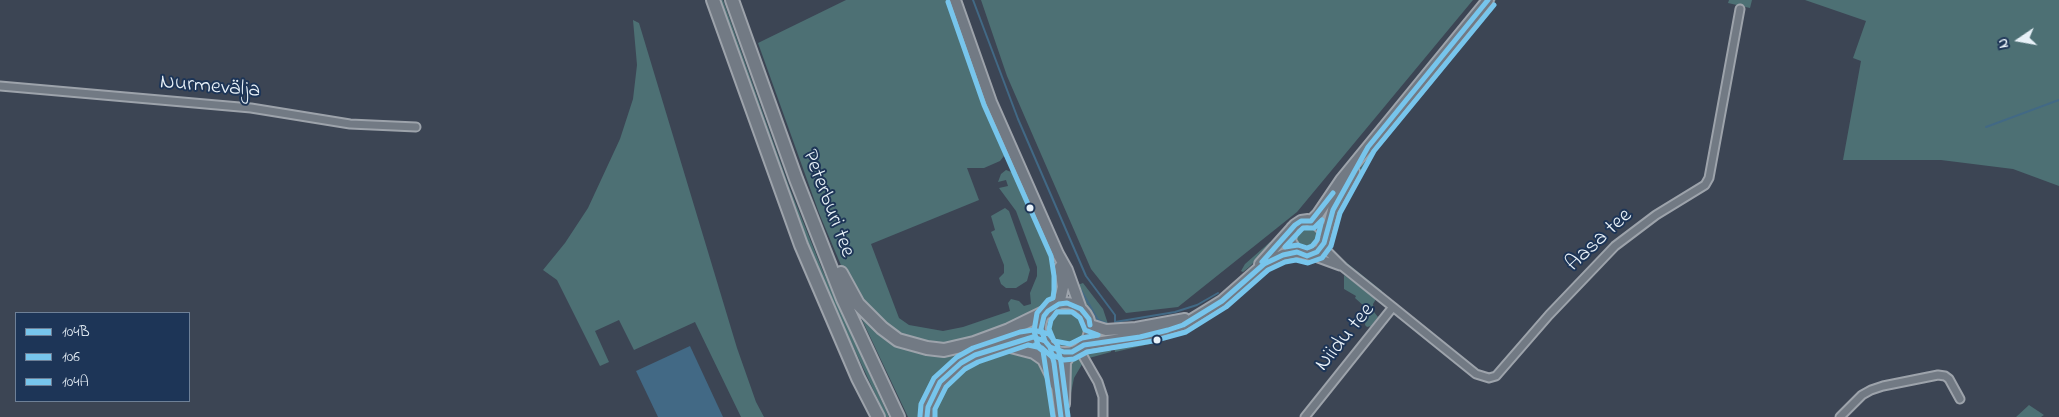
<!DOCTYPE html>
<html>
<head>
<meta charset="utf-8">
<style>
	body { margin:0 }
	#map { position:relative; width:2059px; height:417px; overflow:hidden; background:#3c4554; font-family:"Indie Flower",sans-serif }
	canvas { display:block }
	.legend { position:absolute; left:15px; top:312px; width:175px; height:90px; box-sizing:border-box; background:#1d3557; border:1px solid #6e8097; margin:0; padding:6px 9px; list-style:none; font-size:15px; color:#e8f1f8 }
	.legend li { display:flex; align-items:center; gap:10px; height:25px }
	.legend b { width:25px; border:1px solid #6e8097 }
	.north { position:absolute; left:1994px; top:15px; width:50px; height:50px; -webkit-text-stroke:4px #1d3557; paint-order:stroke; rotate:258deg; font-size:14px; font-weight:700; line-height:20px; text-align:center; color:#e8f1f8 }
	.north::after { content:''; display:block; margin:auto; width:18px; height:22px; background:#e8f1f8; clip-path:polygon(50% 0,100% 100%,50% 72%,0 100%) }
</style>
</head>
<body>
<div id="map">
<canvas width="2059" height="417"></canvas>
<ul class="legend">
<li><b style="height:6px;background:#77c5ec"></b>104B</li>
<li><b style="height:6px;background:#77c5ec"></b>106</li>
<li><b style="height:6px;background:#77c5ec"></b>104A</li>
</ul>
<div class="north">N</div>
</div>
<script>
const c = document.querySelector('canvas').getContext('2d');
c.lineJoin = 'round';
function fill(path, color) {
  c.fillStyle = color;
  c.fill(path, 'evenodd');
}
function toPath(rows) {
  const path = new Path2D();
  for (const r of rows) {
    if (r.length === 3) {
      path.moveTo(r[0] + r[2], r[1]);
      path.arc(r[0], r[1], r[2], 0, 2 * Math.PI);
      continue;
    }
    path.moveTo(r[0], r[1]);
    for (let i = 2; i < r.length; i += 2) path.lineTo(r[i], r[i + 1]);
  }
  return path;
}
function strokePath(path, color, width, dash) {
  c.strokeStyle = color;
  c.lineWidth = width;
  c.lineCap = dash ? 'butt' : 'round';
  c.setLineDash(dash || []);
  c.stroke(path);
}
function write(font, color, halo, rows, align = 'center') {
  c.font = font + ' "Indie Flower",sans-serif';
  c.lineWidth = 4;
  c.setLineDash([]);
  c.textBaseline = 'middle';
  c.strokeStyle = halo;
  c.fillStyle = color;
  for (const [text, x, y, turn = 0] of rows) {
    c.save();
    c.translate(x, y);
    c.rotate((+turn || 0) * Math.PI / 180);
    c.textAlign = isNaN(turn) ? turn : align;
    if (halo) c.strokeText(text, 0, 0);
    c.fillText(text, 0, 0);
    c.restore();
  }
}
const green = toPath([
	[719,0,723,0,790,189,822,269,889,417,886,417,824,284,788,195],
	[846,0,951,0,983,94,1006,147,1004,156,1000,161,984,168,967,168,979,200,871,244,899,318,909,325,943,331,963,327,1010,311,1008,303,1011,299,1019,301,1024,306,1031,304,1030,293,1037,276,1037,267,1016,211,999,188,1008,186,1006,180,998,182,1001,174,1006,170,1014,173,1019,181,1025,195,1023,197,1027,207,1026,208,1029,211,1051,260,1054,286,1060,288,1052,302,1034,314,1016,324,946,346,907,340,871,313,843,270,819,213,758,43],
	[981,0,1473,0,1297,212,1178,307,1126,313,1091,269,1007,76],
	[1493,0,1496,0,1375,151,1353,183,1339,209,1332,235,1331,249,1328,244,1333,219,1355,175,1373,150],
	[1729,0,1752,0,1750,8,1728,3],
	[1805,0,2059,0,2059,186,2013,169,1941,160,1843,160,1861,61,1853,58,1866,21],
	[633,20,639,23,737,348,756,402,764,417,741,417,695,322,634,350,619,320,595,331,609,362,600,366,557,280,543,270,565,243,588,208,620,139,633,99,637,65],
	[1005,208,1009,211,1030,270,1027,281,1016,288,1006,288,1001,284,999,278,1004,273,1004,265,991,232,995,230,991,216],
	[1034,216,1055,259,1058,269,1058,286,1052,258],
	[1307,238,13],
	[1270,242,1273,244,1248,268,1243,272,1241,271,1245,264],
	[1334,253,1337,255,1382,291,1381,293,1335,257],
	[1344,275,1376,299,1373,304,1374,312,1378,317,1371,326,1367,327,1365,325,1367,312,1365,307,1355,298,1356,296,1344,289],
	[1083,283,1103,309,1109,327,1096,323,1080,298,1075,286],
	[1065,328,20],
	[857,309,920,352,1015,333,1016,336,966,355,922,417,908,417],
	[1128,341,1149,341,1150,344,1115,352,1113,343],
	[1110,345,1111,352,1089,358,1087,354,1087,349],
	[1007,350,1037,358,1054,392,1053,417,930,417,940,390,966,364],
	[1075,354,1079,354,1084,361,1074,378,1068,408,1070,364],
	[2029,405,2044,415,2041,417,2016,417]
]);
const water = toPath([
	[690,346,723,417,658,417,636,371]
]);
const stream = toPath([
	[973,0,1018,119,1086,276,1115,315,1115,322,1175,312,1197,305,1218,293],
	[1986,127,2059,100],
	[1081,290,1098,320,1106,323]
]);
const street = toPath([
	[0,86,251,108,350,124,416,127],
	[1310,255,1340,266],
	[1393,307,1476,374,1489,378,1496,376,1549,315,1615,246,1656,215,1705,185,1709,178,1740,9],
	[1079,349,1098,382,1103,397,1103,417],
	[1305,417,1393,307,1343,267,1326,250,1324,243],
	[1840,417,1862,395,1871,390,1883,386,1938,375,1945,376,1949,379,1960,399]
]);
const secondary = toPath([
	[955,0,991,102,1058,254,1067,270,1081,309],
	[1311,221,1318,214,1341,180,1488,0],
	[1292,228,1290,241,1297,252,1310,255,1320,250,1324,243,1333,210,1354,172],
	[1260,264,1295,225,1301,221,1308,220,1316,223,1323,230,1325,236],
	[1065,328,25],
	[1059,304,1063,287,1060,267],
	[1090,325,1106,330,1136,328,1185,319],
	[1084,345,1152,334,1183,325,1222,301,1264,264,1283,255,1297,252],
	[1050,347,1054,363,1061,417],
	[1064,404,1065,362,1072,352]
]);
const highway = toPath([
	[713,0,801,245,858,378,878,417],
	[732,0,796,179,843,299,898,417],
	[841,273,858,304,882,328,898,340,927,348,944,350,974,343,1009,330,1048,311],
	[1007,345,1034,352,1044,359,1057,385],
	[927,417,928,407,940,382,961,363,975,355,1028,337,1045,341]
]);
const bus1 = toPath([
	[1262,262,1295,225,1301,221,1311,221,1333,193],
	[1090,325,1089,319,1081,309,1067,303,1059,304,1048,311,1044,316,1041,329,1045,341,1050,347,1064,352,1072,352,1084,345,1140,337,1168,330,1183,325,1222,301,1264,264,1283,255,1297,252,1307,256,1317,252,1324,243,1333,210,1368,147,1488,0],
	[927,417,928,407,940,382,961,363,975,355,1033,337,1045,341,1050,347,1054,363,1061,417]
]);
const bus2 = toPath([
	[948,2,984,105,1051,256,1054,276,1054,290,1053,298,1048,300,1037,313,1034,331,1038,345,1045,352,1064,360,1074,359,1087,352,1153,341,1186,332,1226,307,1268,270,1285,262,1296,260,1308,263,1322,258,1331,246,1340,213,1374,151,1494,5],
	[1035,345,1043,351,1053,417],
	[935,417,935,409,946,387,965,369,978,362,1028,345,1042,348,1052,357]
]);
const bus3 = toPath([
	[1322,220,1317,240,1312,246,1307,248,1298,245,1285,247,1300,231,1303,228,1314,228,1322,220],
	[1057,312,1072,312,1080,318,1085,330,1098,335,1082,338,1070,344,1054,341,1049,329,1051,320,1057,312],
	[920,416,921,404,934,378,957,357,973,348,1020,332,1033,330,1049,334,1057,344,1061,362,1068,416]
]);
const markers = [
	[1030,208,4.5,"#e8f1f8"],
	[1157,340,4.5,"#e8f1f8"]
];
const streetNames = [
	["Nurmevälja",210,88,5],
	["Peterburi tee",827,204,69],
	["Aasa tee",1600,241,-43],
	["Niidu tee",1346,338,-51]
];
fill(green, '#4d7074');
fill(water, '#426985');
strokePath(stream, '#426985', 2);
strokePath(street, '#9da3ab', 11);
strokePath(secondary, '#9da3ab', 14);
strokePath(highway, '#9da3ab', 16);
strokePath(street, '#727a84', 7);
strokePath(secondary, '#727a84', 10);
strokePath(highway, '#727a84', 12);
strokePath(bus1, '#77c5ec', 5);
strokePath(bus2, '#77c5ec', 5);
strokePath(bus3, '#77c5ec', 5);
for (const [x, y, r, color] of markers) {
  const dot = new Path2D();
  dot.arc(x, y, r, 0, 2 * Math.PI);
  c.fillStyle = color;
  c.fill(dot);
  strokePath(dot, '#1d3557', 2);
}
write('22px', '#e8f1f8', '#1d3557', streetNames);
</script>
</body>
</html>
